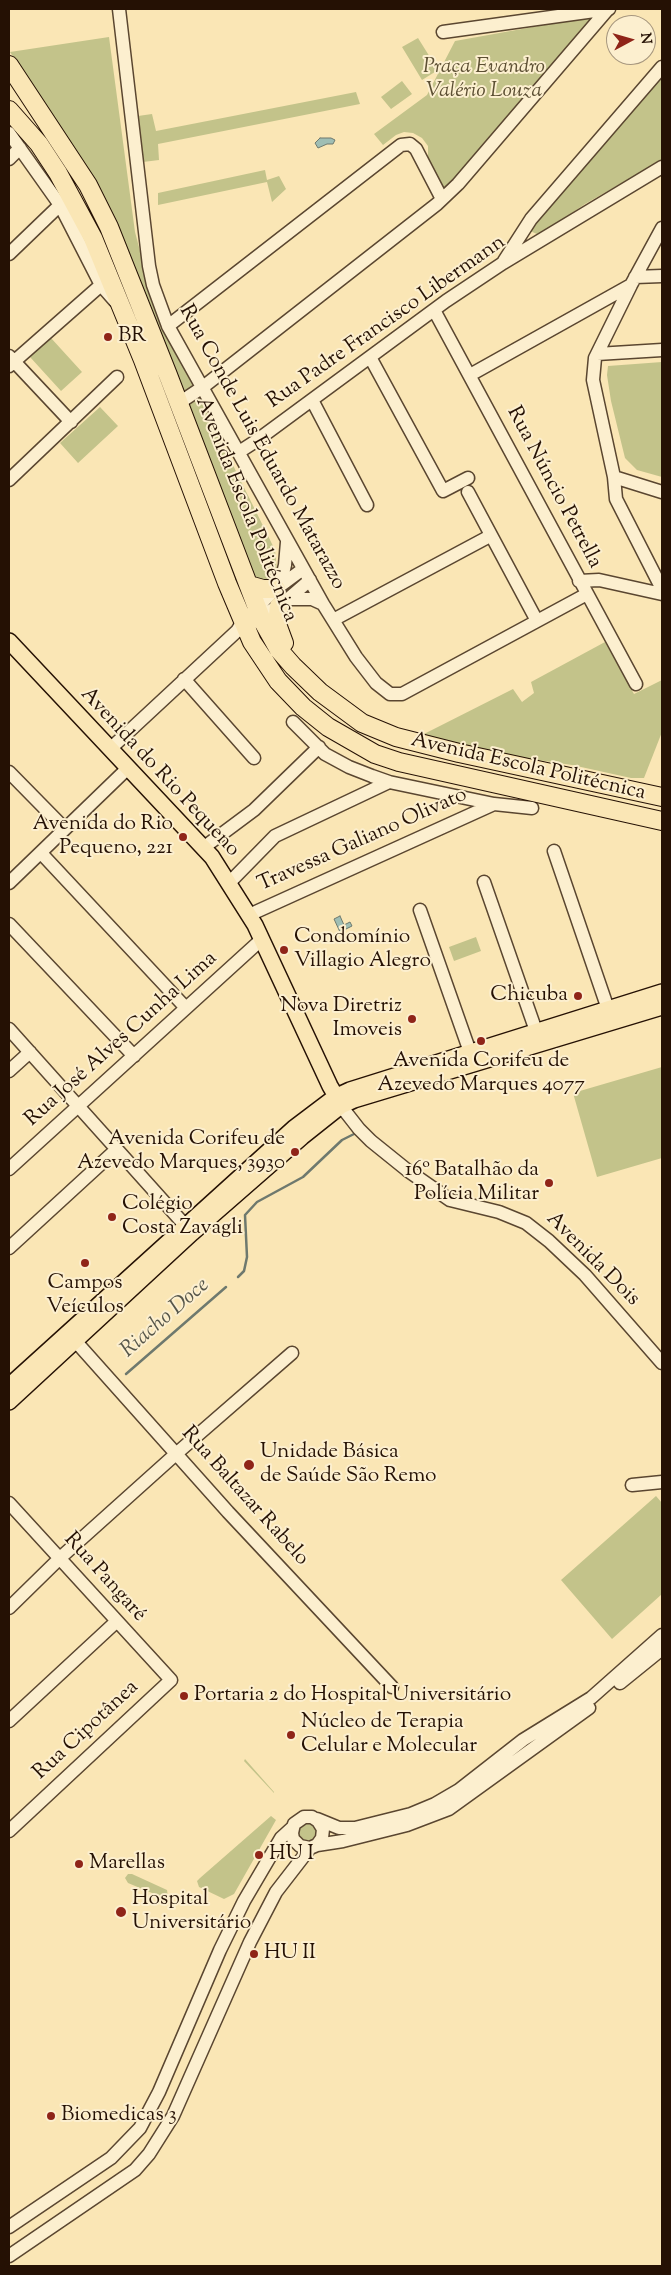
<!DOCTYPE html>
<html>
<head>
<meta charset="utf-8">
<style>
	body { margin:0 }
	#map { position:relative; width:671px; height:2275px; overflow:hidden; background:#fae6b5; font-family:"Sorts Mill Goudy",serif }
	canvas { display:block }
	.frame { position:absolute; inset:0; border:10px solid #251104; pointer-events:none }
	.north { position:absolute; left:606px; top:15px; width:50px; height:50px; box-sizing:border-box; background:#fcefcf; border:1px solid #a6967e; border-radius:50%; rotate:84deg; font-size:14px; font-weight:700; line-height:20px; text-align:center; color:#251104 }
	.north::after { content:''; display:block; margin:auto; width:18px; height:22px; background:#8f2418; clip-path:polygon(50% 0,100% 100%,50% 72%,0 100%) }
</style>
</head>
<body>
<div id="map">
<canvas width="671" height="2275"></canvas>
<div class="frame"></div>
<div class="north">N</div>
</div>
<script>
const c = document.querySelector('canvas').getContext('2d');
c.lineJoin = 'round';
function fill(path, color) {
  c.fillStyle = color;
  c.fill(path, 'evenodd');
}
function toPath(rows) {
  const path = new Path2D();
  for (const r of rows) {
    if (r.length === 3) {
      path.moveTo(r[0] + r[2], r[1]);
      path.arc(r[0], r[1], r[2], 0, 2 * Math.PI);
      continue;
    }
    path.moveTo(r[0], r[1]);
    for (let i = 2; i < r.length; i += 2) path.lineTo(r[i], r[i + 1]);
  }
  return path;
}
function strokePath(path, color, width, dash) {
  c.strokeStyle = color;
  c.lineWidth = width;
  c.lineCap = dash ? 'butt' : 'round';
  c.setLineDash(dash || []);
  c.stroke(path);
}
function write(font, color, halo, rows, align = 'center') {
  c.font = font + ' "Sorts Mill Goudy",serif';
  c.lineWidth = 4;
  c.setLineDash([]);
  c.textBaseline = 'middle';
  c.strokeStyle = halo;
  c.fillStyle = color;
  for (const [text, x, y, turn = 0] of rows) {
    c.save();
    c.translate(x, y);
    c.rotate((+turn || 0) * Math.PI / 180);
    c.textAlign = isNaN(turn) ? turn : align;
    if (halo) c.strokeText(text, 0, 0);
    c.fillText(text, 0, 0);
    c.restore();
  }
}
const green = toPath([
	[594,16,443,194,428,161,428,146,422,138,413,133,404,132,396,135,383,145,374,134,427,95,455,41],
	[109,37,135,232,152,296,169,336,275,550,277,571,269,587,254,584,119,232,92,175,10,52],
	[418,38,438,70,422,80,402,47],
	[662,75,662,160,585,204,547,230,537,234,530,231],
	[402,81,412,94,391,109,381,97],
	[356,92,360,104,158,144,159,160,143,162,138,116,152,114,156,131],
	[265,170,267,180,279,176,286,189,272,202,267,182,158,205,158,193],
	[51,338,82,372,61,391,30,357],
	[662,362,662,477,637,470,625,458,611,401,607,375,608,366],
	[100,407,118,426,78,463,60,443],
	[605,642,634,694,662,680,662,732,644,778,631,778,572,765,511,756,422,735,513,689,522,702,534,693,531,682],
	[476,937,481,951,454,961,449,947],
	[662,1067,662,1158,597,1177,573,1093],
	[656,1496,662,1503,662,1594,612,1639,561,1580],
	[245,1759,274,1792,274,1793,244,1761],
	[271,1816,276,1820,234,1894,224,1899,199,1887,197,1881,200,1878],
	[307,1832,9],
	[128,1874,132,1874,167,1890,168,1897,164,1898,128,1883,125,1878],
	[182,1895,193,1900,193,1905,190,1906,180,1902,178,1898]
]);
const water = toPath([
	[320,138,331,138,335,140,333,144,327,144,318,148,315,143,320,138],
	[340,916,344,925,350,922,352,926,340,932,334,919,340,916]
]);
const stream = toPath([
	[238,1277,244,1271,247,1257,245,1215,257,1202,303,1177,342,1140,354,1134],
	[126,1374,226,1287]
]);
const minor = toPath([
	[119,9,149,266,153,285,168,326,323,604,356,657,376,683,390,694,402,694,587,594],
	[443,32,609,9],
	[9,133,60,205,101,285,115,301],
	[9,159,20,148],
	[662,228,631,285,595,358,593,380,614,477,616,499,662,589],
	[9,254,60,205],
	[504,261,531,219,662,67],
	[635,277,662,276],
	[434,310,636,684],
	[168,326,401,145,410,144,416,149,442,199],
	[597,354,662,350],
	[9,356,71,422],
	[370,357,443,491,468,478],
	[9,366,101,285],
	[470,375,631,285],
	[312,400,367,505],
	[179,403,203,387,437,204,458,184,608,9],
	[239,452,256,441,446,301,503,263,662,167],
	[614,477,662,492],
	[9,480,117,377],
	[468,492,537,621],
	[579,581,599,580,662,594],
	[280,586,285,565,287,542],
	[288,599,312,599,323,604],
	[333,620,490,536],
	[254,622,288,599,310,580],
	[184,679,254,758],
	[293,722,325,754,349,767,372,776,389,782,494,804,532,808],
	[110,749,237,631,243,621,276,589,303,569],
	[9,772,65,829],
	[203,848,254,810,319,747],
	[554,851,608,1009],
	[41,853,186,1008],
	[230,882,275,836,389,782],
	[484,882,536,1031],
	[9,883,128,768],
	[420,910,470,1052],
	[249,915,494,804],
	[9,924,134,1056],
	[9,1029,191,1232],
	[9,1071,30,1052],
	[341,1106,359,1129,371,1141,407,1170,450,1200,499,1212,526,1223,549,1241,585,1275,662,1363],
	[9,1169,262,939],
	[9,1248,117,1149],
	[70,1335,228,1512,392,1687],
	[632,1485,662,1482],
	[9,1503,171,1680,9,1831],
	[9,1608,60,1558,177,1453,292,1353],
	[620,1683,662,1649],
	[9,1721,117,1621],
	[317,1819,339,1828,355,1828,411,1814,435,1804,459,1790,523,1740,591,1698,662,1635],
	[317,1845,343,1841,407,1825,449,1809,589,1708],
	[9,2227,111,2158,140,2128,159,2092,220,1950,244,1901,281,1838,292,1828],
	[9,2256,135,2170,149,2154,173,2116,250,1942,276,1892,310,1848,317,1845,322,1838,323,1829,318,1821,312,1817,304,1817,294,1824,292,1833,293,1839,300,1846,310,1848]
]);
const major = toPath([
	[9,641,212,857,255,925,330,1086,341,1105],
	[9,1386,294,1128,335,1097,350,1090,662,992],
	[9,1402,192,1233,302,1137,341,1106,354,1100,662,1007]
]);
const highway = toPath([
	[9,65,88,185,109,227,168,375,261,618,279,650,293,666,320,692,362,723,396,737,459,753,662,797],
	[9,110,39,144,58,173,93,238,143,360,227,583,252,642,278,681,303,707,328,727,375,754,399,762,662,821],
	[249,585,263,589,276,589],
	[279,606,277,624,284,643]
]);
const markers = [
	[108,337,5,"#8f2418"],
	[183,837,5,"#8f2418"],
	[284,950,5,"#8f2418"],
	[578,996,5,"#8f2418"],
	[412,1019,5,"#8f2418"],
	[481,1041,5,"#8f2418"],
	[295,1152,5,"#8f2418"],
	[549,1183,5,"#8f2418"],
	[112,1217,5,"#8f2418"],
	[85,1263,5,"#8f2418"],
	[249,1465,6,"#8f2418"],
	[184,1696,5,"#8f2418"],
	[291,1735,5,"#8f2418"],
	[259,1855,5,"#8f2418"],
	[79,1864,5,"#8f2418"],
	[121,1912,6,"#8f2418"],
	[254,1954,5,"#8f2418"],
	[51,2116,5,"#8f2418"]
];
const parkNames = [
	["Praça Evandro",484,68],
	["Valério Louza",484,92]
];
const streetNames = [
	["Rua Padre Francisco Libermann",387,323,-35],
	["Rua Conde Luis Eduardo Matarazzo",261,448,61],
	["Rua Núncio Petrella",553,488,62],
	["Avenida Escola Politécnica",245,510,68],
	["Avenida Escola Politécnica",528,768,13],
	["Avenida do Rio Pequeno",159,773,47],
	["Travessa Galiano Olivato",363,841,-24],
	["Rua José Alves Cunha Lima",122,1040,-42],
	["Avenida Dois",592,1260,45],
	["Rua Baltazar Rabelo",244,1497,48],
	["Rua Pangaré",104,1578,48],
	["Rua Cipotânea",87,1731,-43]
];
const poiNames = [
	["BR",118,337],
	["Avenida do Rio",173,825,"right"],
	["Pequeno, 221",173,849,"right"],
	["Condomínio",294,938],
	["Villagio Alegro",294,962],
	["Chicuba",568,996,"right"],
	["Nova Diretriz",402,1007,"right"],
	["Imoveis",402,1031,"right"],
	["Avenida Corifeu de",481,1062,"center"],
	["Azevedo Marques 4077",481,1086,"center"],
	["Avenida Corifeu de",285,1140,"right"],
	["Azevedo Marques, 3930",285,1164,"right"],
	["16º Batalhão da",539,1171,"right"],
	["Polícia Militar",539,1195,"right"],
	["Colégio",122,1205],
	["Costa Zavagli",122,1229],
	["Campos",85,1284,"center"],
	["Veículos",85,1308,"center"],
	["Unidade Básica",260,1453],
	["de Saúde São Remo",260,1477],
	["Portaria 2 do Hospital Universitário",194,1696],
	["Núcleo de Terapia",301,1723],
	["Celular e Molecular",301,1747],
	["HU I",269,1855],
	["Marellas",89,1864],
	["Hospital",132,1900],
	["Universitário",132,1924],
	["HU II",264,1954],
	["Biomedicas 3",61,2116]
];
const waterNames = [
	["Riacho Doce",166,1319,-41]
];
fill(green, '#c3c38a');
fill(water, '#9fbeb4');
strokePath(water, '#6e796e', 1);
strokePath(stream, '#6e796e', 2.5);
strokePath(minor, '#5a4630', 15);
strokePath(major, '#251104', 18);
strokePath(highway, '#251104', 20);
strokePath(minor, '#fcefcf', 12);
strokePath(major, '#fae6b5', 15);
strokePath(highway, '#fae6b5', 18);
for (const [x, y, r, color] of markers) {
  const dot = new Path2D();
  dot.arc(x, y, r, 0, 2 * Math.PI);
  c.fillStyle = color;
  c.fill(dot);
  strokePath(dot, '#fcefcf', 2);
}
write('italic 21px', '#5c4f33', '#fcefcf', parkNames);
write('21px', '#251104', '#fcefcf', streetNames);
write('21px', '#251104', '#fcefcf', poiNames, 'left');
write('italic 22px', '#56564a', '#fcefcf', waterNames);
</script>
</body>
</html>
